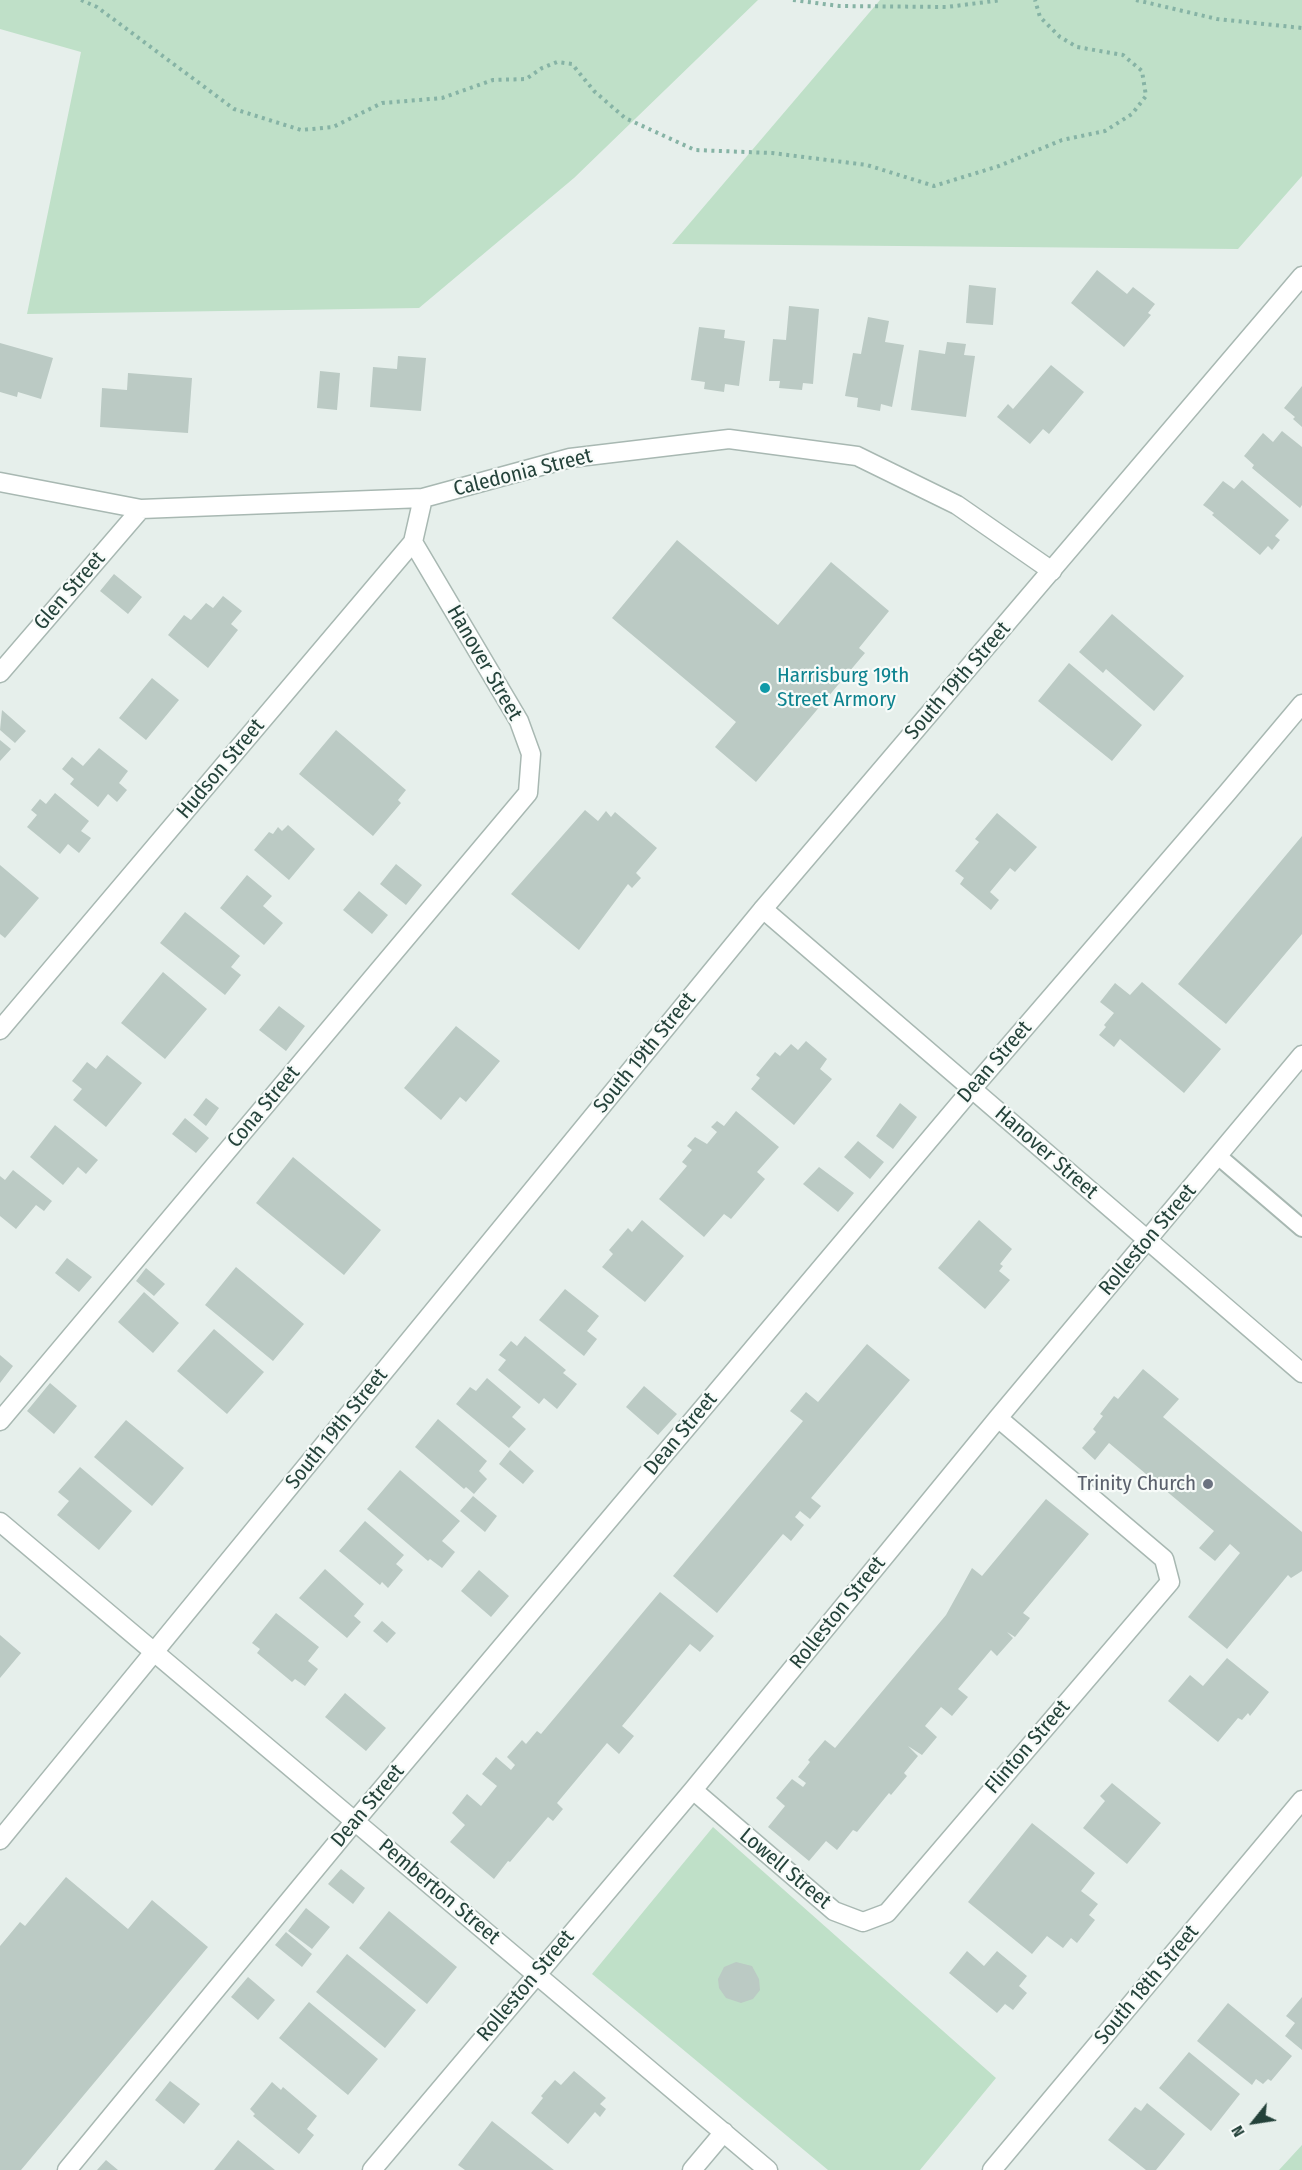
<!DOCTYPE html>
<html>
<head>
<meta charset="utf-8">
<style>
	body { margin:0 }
	#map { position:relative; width:1302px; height:2170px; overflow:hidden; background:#e6efeb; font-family:"Fira Sans Condensed",sans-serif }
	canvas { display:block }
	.north { position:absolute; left:1224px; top:2092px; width:60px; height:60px; -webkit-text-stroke:4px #f7fbf9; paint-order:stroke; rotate:240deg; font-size:16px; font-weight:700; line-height:24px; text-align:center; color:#24423a }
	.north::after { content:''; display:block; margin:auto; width:21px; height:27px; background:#24423a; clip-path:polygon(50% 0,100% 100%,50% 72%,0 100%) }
</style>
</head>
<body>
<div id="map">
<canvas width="1302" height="2170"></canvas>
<div class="north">N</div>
</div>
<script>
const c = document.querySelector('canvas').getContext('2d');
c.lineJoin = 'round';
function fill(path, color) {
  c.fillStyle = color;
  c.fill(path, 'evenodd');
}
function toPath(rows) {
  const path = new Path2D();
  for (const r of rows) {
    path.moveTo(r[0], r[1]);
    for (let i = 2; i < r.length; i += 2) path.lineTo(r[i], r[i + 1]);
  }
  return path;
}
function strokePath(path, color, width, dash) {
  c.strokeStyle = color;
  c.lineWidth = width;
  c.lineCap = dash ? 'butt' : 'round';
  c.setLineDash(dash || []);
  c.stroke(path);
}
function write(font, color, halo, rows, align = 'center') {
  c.font = font + ' "Fira Sans Condensed",sans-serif';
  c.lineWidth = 4.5;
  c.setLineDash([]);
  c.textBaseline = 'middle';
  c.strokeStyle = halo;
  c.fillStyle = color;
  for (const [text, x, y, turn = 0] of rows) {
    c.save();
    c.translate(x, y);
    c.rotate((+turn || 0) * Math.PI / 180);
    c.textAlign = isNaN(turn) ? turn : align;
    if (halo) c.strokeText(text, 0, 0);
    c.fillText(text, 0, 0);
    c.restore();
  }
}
const green = toPath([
	[0,0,758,0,574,178,419,308,27,314,81,52,0,29],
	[880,0,1302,0,1302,176,1238,249,672,244],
	[713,1827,996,2078,920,2170,828,2170,592,1974],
	[1302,2145,1302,2170,1279,2170]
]);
const building = toPath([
	[1097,270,1127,294,1133,287,1155,304,1148,313,1151,315,1124,347,1071,303],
	[969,285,996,288,993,325,966,323],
	[789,306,819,309,813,384,803,383,802,390,779,388,780,381,769,381,773,339,786,340],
	[868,317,889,321,885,342,904,345,892,407,881,404,880,411,857,407,858,398,845,396,853,353,861,354],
	[699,327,725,330,724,338,745,341,739,386,725,384,724,392,704,389,705,382,691,380],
	[947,342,966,344,964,355,975,356,966,417,911,410,919,350,945,354],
	[0,343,53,358,41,399,18,392,17,397,0,392],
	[398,356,426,358,421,411,370,407,373,367,397,369],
	[1051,365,1084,392,1049,434,1043,429,1030,444,997,417,1008,404,1013,409],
	[320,371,340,373,337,410,317,408],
	[128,373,192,378,188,433,100,427,102,388,127,390],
	[1302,386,1302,427,1293,419,1295,417,1284,408],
	[1282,431,1302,447,1302,505,1300,508,1252,468,1254,465,1244,456,1263,433,1273,442],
	[1242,480,1289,520,1275,536,1280,540,1272,550,1268,546,1260,555,1212,515,1214,513,1203,505,1223,481,1234,489],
	[677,540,778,625,831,562,889,611,859,648,865,653,756,782,715,747,736,722,612,618],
	[114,574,142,597,128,614,100,591],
	[223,596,242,611,231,624,238,630,208,668,168,635,184,615,191,620,206,603,213,608],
	[1112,614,1184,676,1154,711,1106,669,1103,673,1079,652],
	[1069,663,1142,725,1112,761,1038,701],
	[152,678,179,700,146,740,119,718],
	[2,710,26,731,15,743,0,730],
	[336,730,406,790,398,800,401,803,373,836,299,774],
	[0,740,11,749,0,761],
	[99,748,128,771,119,783,127,790,117,802,108,794,98,807,70,784,74,779,62,769,72,757,83,766],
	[55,793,89,821,81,831,91,838,79,853,68,844,60,854,27,827,37,815,31,810,40,799,46,804],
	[585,810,598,821,606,811,611,817,615,812,657,848,636,873,641,878,632,888,628,884,579,950,511,894],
	[997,813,1037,847,1015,872,1010,868,990,892,999,900,991,910,960,884,964,878,955,871,979,842,975,839],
	[288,825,315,849,289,880,254,850,269,832,273,834,278,827,282,831],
	[1302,836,1302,934,1226,1024,1178,984],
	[396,864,422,885,406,905,380,884],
	[0,865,39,898,5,938,0,934],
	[247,875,272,896,263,906,283,923,264,945,220,908],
	[359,891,388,915,372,934,343,910],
	[185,912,240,956,231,967,241,975,225,995,160,943],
	[163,972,207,1009,165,1059,121,1023],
	[1142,982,1221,1049,1184,1093,1120,1039,1114,1047,1099,1035,1106,1027,1104,1025,1114,1013,1100,1002,1115,983,1130,995],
	[279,1006,305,1026,286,1051,259,1030],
	[456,1026,500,1061,466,1102,460,1097,441,1120,404,1088],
	[806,1041,827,1059,820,1069,832,1079,794,1125,751,1089,760,1078,756,1075,775,1052,780,1056,791,1044,798,1050],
	[107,1055,142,1083,106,1127,73,1100,82,1089,72,1081,87,1062,96,1069],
	[206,1098,219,1108,206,1126,193,1115],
	[900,1103,917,1117,893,1149,876,1136],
	[736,1111,779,1147,757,1172,765,1179,731,1219,724,1214,704,1237,659,1199,687,1166,682,1162,692,1150,687,1146,695,1137,707,1144,717,1132,711,1127,717,1121,724,1126],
	[185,1118,209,1138,196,1153,172,1134],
	[55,1125,98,1160,86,1174,78,1167,63,1185,30,1157],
	[858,1141,884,1162,870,1179,844,1157],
	[293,1157,381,1230,344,1275,256,1203],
	[819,1167,854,1193,838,1212,803,1184],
	[13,1170,52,1201,44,1211,36,1205,16,1229,0,1216,0,1176,5,1180],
	[642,1220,684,1256,645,1302,602,1267,613,1254,609,1250,628,1228,632,1232],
	[979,1220,1012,1249,1000,1264,1003,1266,999,1271,1010,1280,985,1309,938,1268],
	[67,1258,92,1277,79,1292,55,1273],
	[236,1267,304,1324,273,1361,205,1305],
	[146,1268,165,1284,154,1296,136,1281],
	[565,1289,599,1316,587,1331,597,1339,584,1356,539,1320],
	[144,1292,179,1323,153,1353,118,1322],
	[214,1329,264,1372,227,1414,177,1371],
	[525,1336,566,1370,563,1373,577,1384,557,1409,544,1398,539,1404,498,1370,506,1360,499,1355,511,1341,517,1346],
	[867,1344,910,1380,811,1498,821,1506,810,1519,800,1511,795,1517,804,1525,791,1541,783,1534,717,1613,673,1576,803,1421,790,1411,806,1392,818,1402],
	[0,1355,13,1366,0,1383],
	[1143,1369,1179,1399,1163,1417,1302,1532,1302,1571,1291,1578,1288,1575,1227,1649,1188,1617,1240,1553,1230,1544,1215,1561,1199,1548,1214,1531,1109,1443,1095,1460,1082,1448,1096,1432,1093,1429,1103,1416,1100,1414,1114,1396,1118,1399],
	[487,1378,521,1407,512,1417,526,1429,509,1448,456,1404,470,1387,476,1391],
	[50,1383,77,1406,54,1434,27,1411],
	[644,1386,677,1414,658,1435,626,1407],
	[438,1419,487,1461,479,1471,487,1479,474,1494,466,1487,464,1489,415,1447],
	[126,1420,184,1468,152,1506,94,1457],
	[510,1450,534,1471,523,1484,499,1464],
	[80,1467,132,1511,99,1550,57,1515,69,1501,58,1492],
	[400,1470,460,1521,442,1541,455,1552,442,1568,430,1559,428,1561,367,1509],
	[473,1496,497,1516,485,1532,460,1511],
	[1046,1499,1089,1534,1023,1613,1030,1618,1015,1637,1007,1632,1013,1638,997,1656,991,1650,958,1689,968,1697,952,1716,941,1707,925,1726,937,1737,922,1755,908,1746,918,1756,904,1773,907,1776,891,1795,889,1793,857,1832,853,1830,837,1850,826,1841,809,1861,768,1827,785,1806,776,1798,792,1779,803,1787,806,1783,798,1777,810,1762,808,1760,825,1740,835,1748,946,1615,972,1568,982,1576],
	[365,1521,404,1555,396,1564,403,1570,388,1588,382,1582,380,1585,339,1551],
	[325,1569,364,1604,354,1616,361,1622,347,1638,299,1598],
	[479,1570,509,1596,491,1617,461,1591],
	[660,1592,714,1636,700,1652,690,1644,622,1726,634,1736,619,1754,607,1743,557,1803,563,1809,553,1821,548,1817,510,1862,508,1861,494,1879,450,1842,465,1825,452,1813,467,1794,481,1806,497,1786,482,1774,496,1757,511,1770,515,1765,507,1757,522,1740,526,1744,537,1731,541,1734],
	[276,1613,319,1647,308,1661,318,1669,305,1686,295,1679,292,1682,257,1653,260,1649,252,1643],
	[382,1621,396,1633,387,1643,373,1631],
	[0,1635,21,1653,0,1678],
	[1227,1658,1269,1692,1250,1716,1248,1713,1242,1720,1238,1718,1218,1742,1168,1701,1190,1675,1203,1686],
	[345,1693,386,1728,366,1751,325,1717],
	[1112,1783,1161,1823,1127,1864,1083,1828,1105,1801,1100,1796],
	[1032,1823,1095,1873,1081,1891,1098,1904,1089,1915,1095,1920,1077,1943,1071,1938,1063,1948,1047,1936,1032,1954,968,1902],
	[341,1869,365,1888,353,1904,328,1884],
	[66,1877,128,1929,152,1900,208,1947,21,2170,0,2170,0,1946,20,1922,25,1926],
	[306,1908,330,1927,312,1949,288,1931],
	[389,1911,457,1967,427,2004,359,1948],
	[286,1932,312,1954,302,1967,275,1945],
	[967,1951,984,1966,997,1951,1027,1976,1019,1986,1027,1993,1013,2010,1005,2004,997,2013,949,1973],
	[347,1954,416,2010,385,2048,316,1992],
	[736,1962,752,1966,759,1979,760,1990,753,1999,741,2003,726,1998,719,1988,718,1979,724,1967],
	[248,1977,275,2000,258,2020,231,1997],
	[1302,1997,1302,2050,1285,2036,1295,2023,1286,2016],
	[309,2002,378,2059,348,2095,279,2038],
	[1228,2003,1292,2056,1271,2081,1268,2079,1263,2084,1256,2079,1252,2085,1197,2041],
	[1189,2052,1240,2094,1211,2131,1159,2088],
	[574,2071,606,2098,600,2104,606,2109,600,2117,595,2112,568,2144,531,2113,543,2098,541,2096,555,2080,561,2085],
	[170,2081,200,2104,184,2124,155,2100],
	[272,2082,281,2090,283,2087,317,2116,307,2129,314,2135,299,2154,253,2116,255,2114,250,2109],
	[1147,2103,1185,2134,1156,2170,1146,2170,1108,2140,1135,2107,1141,2111],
	[492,2121,554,2170,465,2170,458,2165],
	[238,2140,275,2170,214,2170],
	[106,2160,118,2170,97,2170]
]);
const path = toPath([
	[81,0,97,7,234,109,301,130,333,127,382,103,442,98,493,80,526,79,542,68,557,62,572,64,594,91,625,118,695,150,772,153,867,165,934,186,999,166,1062,140,1105,131,1132,114,1146,96,1142,71,1123,55,1077,47,1060,37,1040,17,1035,0],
	[793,0,839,6,947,7,1002,0],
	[1136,0,1217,19,1302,28]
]);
const service = toPath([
	[1218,1156,1302,1228]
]);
const minor = toPath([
	[0,482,141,509,423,498,570,458,729,439,857,456,957,505,1052,571],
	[0,673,141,509],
	[763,909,1302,1373],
	[0,1030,413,542,423,498],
	[0,1421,528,793,531,754,519,721,413,542],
	[0,1522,768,2170],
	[693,1790,834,1911,863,1922,887,1913,1170,1582,1164,1559,998,1418],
	[67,2170,355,1821,972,1089,1227,793,1302,704],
	[372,2170,693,1790,998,1418,1302,1055],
	[692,2170,724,2132],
	[992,2170,1302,1800]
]);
const tertiary = toPath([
	[0,1840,763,909,1302,276]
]);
const markers = [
	[765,688,6,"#0f9aa8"],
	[1208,1484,6,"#6b7280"]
];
const streetNames = [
	["Caledonia Street",523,473,-14],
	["Glen Street",70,591,-49],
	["Hanover Street",484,663,60],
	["South 19th Street",958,681,-49],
	["Hudson Street",221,769,-50],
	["South 19th Street",645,1053,-51],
	["Dean Street",995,1062,-49],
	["Cona Street",264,1107,-50],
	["Hanover Street",1046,1153,41],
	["Rolleston Street",1148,1240,-50],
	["South 19th Street",337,1429,-51],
	["Dean Street",681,1434,-50],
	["Rolleston Street",838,1613,-51],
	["Flinton Street",1028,1747,-49],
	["Dean Street",368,1806,-50],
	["Lowell Street",785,1869,40],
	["Pemberton Street",439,1892,40],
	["South 18th Street",1147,1985,-50],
	["Rolleston Street",526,1986,-50]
];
const cultureNames = [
	["Harrisburg 19th",777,676],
	["Street Armory",777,700]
];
const worshipNames = [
	["Trinity Church",1196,1484]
];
fill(green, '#bfe0c8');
fill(building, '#bbcac4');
strokePath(service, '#a8b8b2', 20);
strokePath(minor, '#a8b8b2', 21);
strokePath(tertiary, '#a8b8b2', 21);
strokePath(path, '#86b3a5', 4, [3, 4.5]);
strokePath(service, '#fff', 16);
strokePath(minor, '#fff', 18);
strokePath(tertiary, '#fff', 18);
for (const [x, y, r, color] of markers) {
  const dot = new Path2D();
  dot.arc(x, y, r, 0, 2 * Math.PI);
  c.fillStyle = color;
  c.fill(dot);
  strokePath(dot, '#f7fbf9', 2);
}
write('21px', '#24423a', '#f7fbf9', streetNames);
write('21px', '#0d838f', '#f7fbf9', cultureNames, 'left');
write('21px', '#5b616d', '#f7fbf9', worshipNames, 'right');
</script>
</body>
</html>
